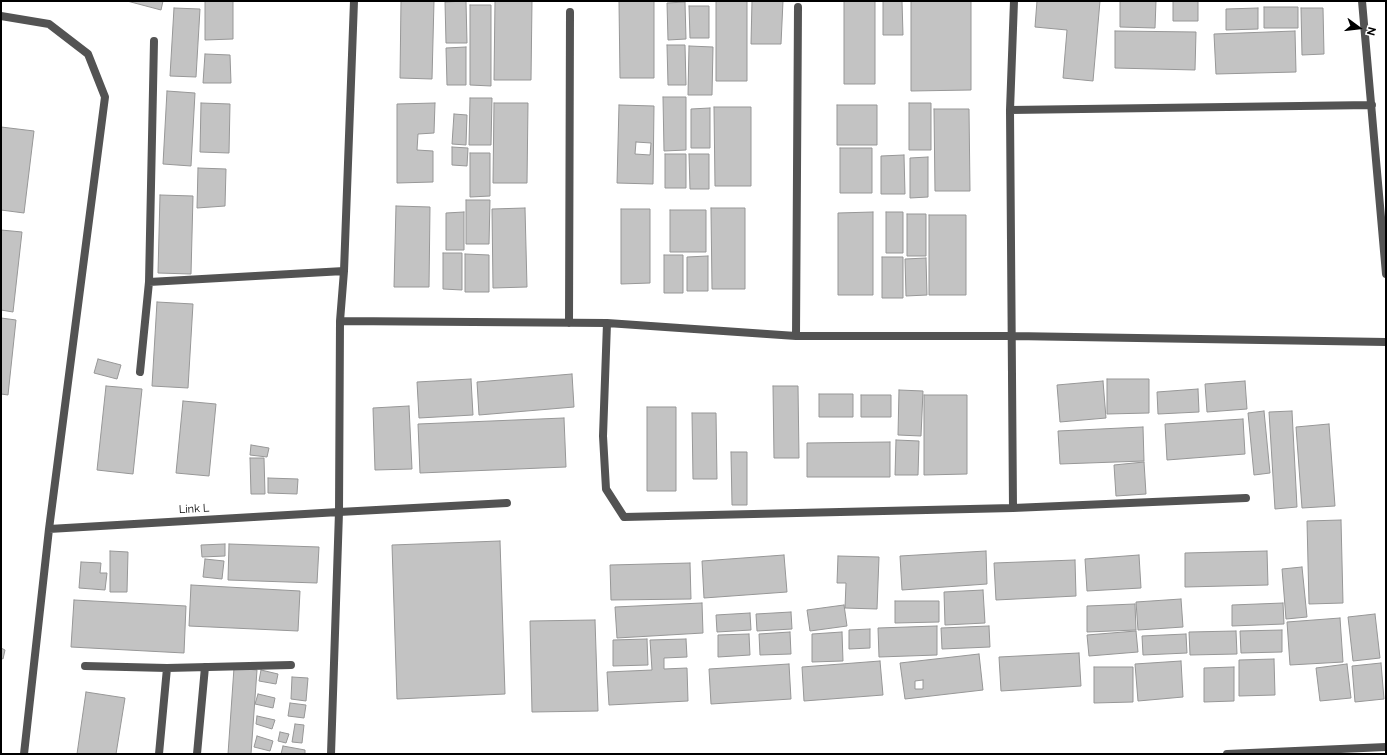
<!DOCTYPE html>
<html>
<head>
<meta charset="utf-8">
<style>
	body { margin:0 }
	#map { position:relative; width:1387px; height:755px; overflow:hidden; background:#fff; font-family:Raleway,sans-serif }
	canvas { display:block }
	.frame { position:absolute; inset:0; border:2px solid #000; pointer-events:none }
	.north { position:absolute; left:1339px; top:8px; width:40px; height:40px; -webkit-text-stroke:3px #fff; paint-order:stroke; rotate:105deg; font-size:11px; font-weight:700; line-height:16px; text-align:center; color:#000 }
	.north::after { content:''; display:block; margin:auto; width:14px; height:18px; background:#000; clip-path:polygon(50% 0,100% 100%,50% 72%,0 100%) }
</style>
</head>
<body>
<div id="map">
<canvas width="1387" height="755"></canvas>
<div class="frame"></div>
<div class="north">N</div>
</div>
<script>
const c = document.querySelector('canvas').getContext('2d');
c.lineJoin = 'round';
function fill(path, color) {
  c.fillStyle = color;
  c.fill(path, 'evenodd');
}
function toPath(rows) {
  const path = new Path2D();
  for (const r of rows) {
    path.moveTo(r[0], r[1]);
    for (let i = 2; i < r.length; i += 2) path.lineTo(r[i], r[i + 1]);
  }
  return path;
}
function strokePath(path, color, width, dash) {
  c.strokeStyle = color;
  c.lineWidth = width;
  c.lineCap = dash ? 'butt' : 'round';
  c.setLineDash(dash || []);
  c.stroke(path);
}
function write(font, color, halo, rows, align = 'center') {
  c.font = font + ' Raleway,sans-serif';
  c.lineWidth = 3;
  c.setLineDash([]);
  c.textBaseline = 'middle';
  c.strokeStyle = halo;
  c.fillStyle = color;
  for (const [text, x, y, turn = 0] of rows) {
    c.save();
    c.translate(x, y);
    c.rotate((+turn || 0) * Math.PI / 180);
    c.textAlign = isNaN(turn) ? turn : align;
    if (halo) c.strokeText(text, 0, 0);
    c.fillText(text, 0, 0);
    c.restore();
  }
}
const building = toPath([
	[127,1,163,1,161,10,127,1],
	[205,1,233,1,233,39,205,40,205,1],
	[401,1,434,1,432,79,400,78,401,1],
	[466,1,467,43,446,43,445,2,466,1],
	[495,1,532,1,531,80,494,80,495,1],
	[619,1,654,1,654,78,620,78,619,1],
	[716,1,747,1,747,81,716,81,716,1],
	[752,1,783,1,781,44,751,44,752,1],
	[844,1,875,1,875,84,844,84,844,1],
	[883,1,902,1,903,35,883,35,883,1],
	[911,1,971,1,971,90,911,91,911,1],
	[1037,1,1100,1,1093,81,1063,78,1067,30,1035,27,1037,1],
	[1120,1,1156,1,1155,28,1120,27,1120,1],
	[1173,1,1198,1,1198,21,1173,21,1173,1],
	[685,2,686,39,668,40,667,3,685,2],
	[470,5,491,5,491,86,470,85,470,5],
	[689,6,709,6,709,38,690,38,689,6],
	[1264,7,1298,7,1298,28,1264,28,1264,7],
	[174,8,200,9,196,77,170,76,174,8],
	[1258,8,1258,29,1226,30,1226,9,1258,8],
	[1301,8,1323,8,1324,54,1302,55,1301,8],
	[1115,31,1196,32,1195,70,1115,68,1115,31],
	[1295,31,1296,72,1216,74,1214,34,1295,31],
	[667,45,685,45,686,85,668,85,667,45],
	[689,46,713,47,712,95,688,95,689,46],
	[466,47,466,85,447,85,446,48,466,47],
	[205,54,230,55,231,83,203,83,205,54],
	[167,91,195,93,191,166,163,164,167,91],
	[663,97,686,97,686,150,664,151,663,97],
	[470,98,492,98,491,145,469,145,470,98],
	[201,103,230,104,229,153,200,152,201,103],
	[435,103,434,133,418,134,417,150,433,151,433,182,397,183,397,104,435,103],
	[494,103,528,103,527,183,493,183,494,103],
	[909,103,931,103,931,150,909,150,909,103],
	[619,105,654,106,653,184,617,183,619,105],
	[636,142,651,143,650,155,635,154,636,142],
	[837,105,877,105,877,145,837,145,837,105],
	[714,107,751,107,751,186,715,186,714,107],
	[710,108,710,148,691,148,691,109,710,108],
	[934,109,969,109,970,191,935,191,934,109],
	[454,114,467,115,466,145,452,144,454,114],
	[1,127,34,131,24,213,1,210,1,127],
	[452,147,468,148,467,166,452,165,452,147],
	[840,148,872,148,872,193,840,193,840,148],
	[470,153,490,153,490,196,470,197,470,153],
	[665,154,686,154,686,188,665,188,665,154],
	[689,154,709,154,709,189,690,189,689,154],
	[904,155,905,194,881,194,881,156,904,155],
	[928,157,928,197,910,198,910,158,928,157],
	[198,168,226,169,225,206,197,208,198,168],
	[160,195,193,196,191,274,158,273,160,195],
	[466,200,490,200,489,244,466,244,466,200],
	[396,206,430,207,429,287,394,287,396,206],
	[525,208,527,287,493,288,492,209,525,208],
	[711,208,745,208,745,289,712,289,711,208],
	[621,209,650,209,650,283,621,284,621,209],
	[670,210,706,210,706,252,670,252,670,210],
	[464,212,464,250,446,250,446,213,464,212],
	[873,212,873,295,838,295,838,213,873,212],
	[886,212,903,212,903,253,886,253,886,212],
	[907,214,926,214,926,256,907,256,907,214],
	[929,215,966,215,966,295,929,295,929,215],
	[1,230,22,232,13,312,1,310,1,230],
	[443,253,462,253,462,290,443,289,443,253],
	[465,254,489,255,489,292,465,292,465,254],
	[664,255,683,255,683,293,664,293,664,255],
	[708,256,708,291,687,291,687,257,708,256],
	[882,257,903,257,903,298,882,298,882,257],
	[926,258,927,295,906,296,905,259,926,258],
	[157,302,193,304,188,388,152,386,157,302],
	[1,318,16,320,8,395,1,394,1,318],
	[98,359,121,365,117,379,94,373,98,359],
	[572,374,574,407,479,415,477,382,572,374],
	[471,379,473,415,419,418,417,382,471,379],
	[1107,379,1149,379,1149,413,1107,414,1107,379],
	[1103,381,1106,418,1060,422,1057,385,1103,381],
	[1245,381,1247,409,1207,412,1205,384,1245,381],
	[106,386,142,389,133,474,97,470,106,386],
	[773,386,798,386,799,458,774,458,773,386],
	[1198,389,1199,412,1158,414,1157,392,1198,389],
	[899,390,923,391,921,436,898,435,899,390],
	[819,394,853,394,853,417,819,417,819,394],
	[861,395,891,395,891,417,861,417,861,395],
	[924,395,967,395,967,474,924,475,924,395],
	[183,401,216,404,209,476,176,473,183,401],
	[409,406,412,469,375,470,373,408,409,406],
	[647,407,676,407,676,491,647,491,647,407],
	[1264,411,1270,473,1254,475,1248,413,1264,411],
	[1292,411,1297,507,1275,509,1269,412,1292,411],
	[692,413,716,413,717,479,693,479,692,413],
	[564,418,566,467,420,473,418,424,564,418],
	[1243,419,1245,454,1167,460,1165,424,1243,419],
	[1329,424,1335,506,1302,508,1296,427,1329,424],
	[1143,427,1144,461,1060,464,1058,431,1143,427],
	[896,440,919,441,918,475,895,475,896,440],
	[890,442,890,477,807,477,807,443,890,442],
	[251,445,269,448,267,457,250,455,251,445],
	[731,452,747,452,747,505,732,505,731,452],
	[250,458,264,458,265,494,251,494,250,458],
	[1144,462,1146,494,1116,496,1114,465,1144,462],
	[268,478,298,479,297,494,268,493,268,478],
	[1341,520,1343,603,1309,604,1307,521,1341,520],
	[500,541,505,694,397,699,392,545,500,541],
	[225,544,225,556,202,557,201,545,225,544],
	[229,544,319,547,317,583,228,580,229,544],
	[110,551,128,552,127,592,110,592,110,551],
	[986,551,987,584,902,590,900,556,986,551],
	[1267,551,1268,585,1185,587,1185,553,1267,551],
	[784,555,787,592,704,598,702,561,784,555],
	[1139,555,1141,588,1087,591,1085,559,1139,555],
	[838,556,879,557,877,609,845,608,846,583,837,583,838,556],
	[205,559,224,561,222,579,203,577,205,559],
	[1075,560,1076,596,996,600,994,563,1075,560],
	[81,562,101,563,100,573,107,573,105,590,79,588,81,562],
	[690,563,691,599,611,600,610,565,690,563],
	[1302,567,1307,617,1286,619,1282,569,1302,567],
	[191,585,300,591,298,631,189,626,191,585],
	[983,590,985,623,945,625,944,592,983,590],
	[1181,599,1183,627,1138,630,1136,602,1181,599],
	[74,600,186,606,184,653,71,647,74,600],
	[895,601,939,601,939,622,895,623,895,601],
	[702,603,703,633,617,638,615,607,702,603],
	[1283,603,1284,624,1232,626,1232,605,1283,603],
	[1135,604,1136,630,1087,632,1087,606,1135,604],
	[844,605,847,626,810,631,807,610,844,605],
	[791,612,792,629,757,631,756,614,791,612],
	[750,613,751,630,717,632,716,615,750,613],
	[1375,614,1380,658,1353,661,1348,617,1375,614],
	[1340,618,1343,662,1290,665,1287,622,1340,618],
	[595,620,598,711,532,712,530,621,595,620],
	[937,626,937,655,879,657,878,628,937,626],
	[989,626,990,647,942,649,941,628,989,626],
	[870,629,870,648,849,649,849,630,870,629],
	[1282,630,1282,652,1241,653,1240,631,1282,630],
	[1136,631,1138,652,1089,656,1087,635,1136,631],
	[1236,631,1237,654,1190,655,1189,632,1236,631],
	[790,632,791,654,760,655,759,634,790,632],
	[842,632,843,661,812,662,812,634,842,632],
	[749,634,750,655,718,657,718,635,749,634],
	[1186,634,1187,653,1143,655,1142,636,1186,634],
	[647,639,648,665,613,666,613,640,647,639],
	[686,639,687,657,664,658,664,669,687,668,688,701,609,705,607,672,652,670,650,640,686,639],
	[1,648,5,650,3,659,1,658,1,648],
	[1079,653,1081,686,1001,691,999,657,1079,653],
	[979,654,983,690,905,699,900,663,979,654],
	[923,680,923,689,915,689,915,681,923,680],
	[1274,659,1275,695,1239,696,1239,660,1274,659],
	[880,661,883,695,804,701,802,667,880,661],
	[1181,661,1183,697,1138,701,1135,664,1181,661],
	[1381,663,1384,699,1355,702,1352,666,1381,663],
	[789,664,791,699,711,704,709,669,789,664],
	[1347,664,1351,698,1320,701,1316,668,1347,664],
	[1094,667,1133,667,1133,702,1094,703,1094,667],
	[1234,667,1234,701,1204,702,1204,668,1234,667],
	[234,668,257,670,251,754,228,754,234,668],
	[261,670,278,674,276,684,259,681,261,670],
	[292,677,308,678,306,701,291,699,292,677],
	[86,692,125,698,116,754,77,754,86,692],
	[258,694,275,698,273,708,255,704,258,694],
	[290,703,306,705,304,718,288,716,290,703],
	[257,716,275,720,272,729,256,724,257,716],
	[295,724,304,725,302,743,292,742,295,724],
	[280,732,289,734,286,743,278,741,280,732],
	[257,736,273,741,270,751,254,747,257,736],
	[283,746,305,750,305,754,281,754,283,746]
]);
const lane = toPath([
	[339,512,507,503]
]);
const street = toPath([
	[1362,1,1386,274],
	[1,16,49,24,88,54,105,97,49,529,24,754],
	[1010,110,1372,105],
	[149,282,344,271],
	[340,321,607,323,796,336,1013,336,1386,342],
	[569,323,570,12],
	[607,323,603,436,606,489,624,517,1013,508,1246,498],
	[796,336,798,7],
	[140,372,149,282,154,41],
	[1013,508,1010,110,1014,1],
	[49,529,339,512],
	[85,666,167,668,291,665],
	[159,754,167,668],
	[197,754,205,667],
	[331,754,339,512,340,321,344,271,354,1],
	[1227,754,1386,747]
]);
const streetNames = [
	["Link L",194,509,-3]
];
fill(building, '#c3c3c3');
strokePath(building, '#979797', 1);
strokePath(lane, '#535353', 8);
strokePath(street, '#535353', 8);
write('11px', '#000', '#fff', streetNames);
</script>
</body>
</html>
